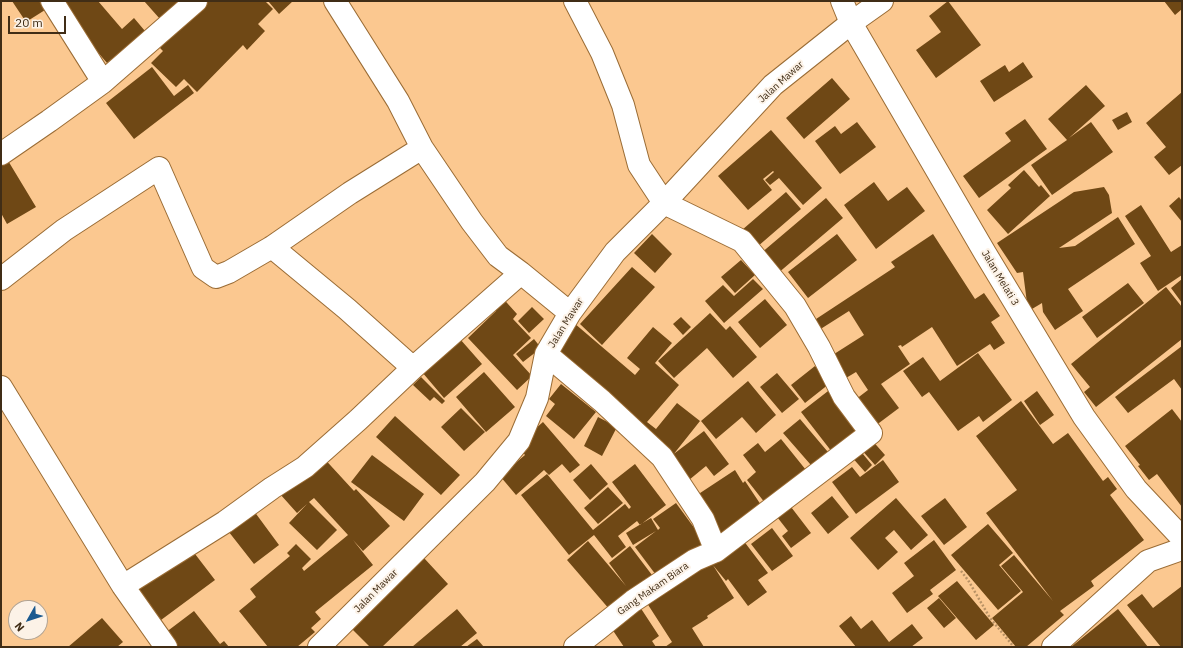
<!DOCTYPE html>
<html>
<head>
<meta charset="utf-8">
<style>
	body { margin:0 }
	#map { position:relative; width:1183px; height:648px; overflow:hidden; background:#fbc890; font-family:"IBM Plex Sans",sans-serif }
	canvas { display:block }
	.frame { position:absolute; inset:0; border:2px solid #402d16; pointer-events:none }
	.north { position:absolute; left:8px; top:600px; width:40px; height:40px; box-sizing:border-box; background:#fcf2e7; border:1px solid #b1a393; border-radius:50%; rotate:231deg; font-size:11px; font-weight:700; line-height:16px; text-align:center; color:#402d16 }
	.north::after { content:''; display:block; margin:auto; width:14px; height:18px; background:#1a598f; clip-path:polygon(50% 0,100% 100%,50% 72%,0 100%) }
	.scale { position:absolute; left:8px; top:16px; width:58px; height:18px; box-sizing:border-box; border:2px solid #402d16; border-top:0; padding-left:5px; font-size:12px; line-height:14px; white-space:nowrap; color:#402d16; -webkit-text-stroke:3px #fcf2e7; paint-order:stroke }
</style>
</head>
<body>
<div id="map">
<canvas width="1183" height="648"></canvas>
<div class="frame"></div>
<div class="north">N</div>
<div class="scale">20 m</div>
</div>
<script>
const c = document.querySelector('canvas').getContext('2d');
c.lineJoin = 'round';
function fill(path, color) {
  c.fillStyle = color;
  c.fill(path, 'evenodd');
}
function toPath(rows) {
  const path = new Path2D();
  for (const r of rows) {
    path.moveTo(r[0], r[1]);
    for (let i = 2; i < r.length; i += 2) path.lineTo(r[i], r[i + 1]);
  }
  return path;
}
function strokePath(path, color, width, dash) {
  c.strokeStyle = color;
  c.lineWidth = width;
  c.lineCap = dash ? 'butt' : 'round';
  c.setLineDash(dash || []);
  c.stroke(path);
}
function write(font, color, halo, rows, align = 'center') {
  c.font = font + ' "IBM Plex Sans",sans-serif';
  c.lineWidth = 4;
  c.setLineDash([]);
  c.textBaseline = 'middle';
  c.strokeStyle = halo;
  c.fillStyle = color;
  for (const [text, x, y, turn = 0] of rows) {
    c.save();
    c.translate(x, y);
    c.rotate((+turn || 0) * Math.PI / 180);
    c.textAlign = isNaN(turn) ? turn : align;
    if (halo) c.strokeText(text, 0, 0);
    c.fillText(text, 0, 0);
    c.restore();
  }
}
const building = toPath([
	[12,1,39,1,45,10,26,22],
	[54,1,98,1,122,29,134,18,145,31,107,63],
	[144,1,181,1,160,19],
	[205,1,265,1,273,9,258,24,265,31,247,50,243,45,197,92,184,79,176,87,151,63,163,51,160,48],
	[268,1,293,1,279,14],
	[948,1,981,45,936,78,916,50,941,32,929,16],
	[1164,1,1182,1,1182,9,1175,15],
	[1023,62,1033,77,994,102,980,81,1005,65,1009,72],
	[152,67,174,96,188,85,194,93,134,139,106,103],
	[832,78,850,99,804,139,786,118],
	[1086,85,1105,106,1069,138,1091,122,1113,152,1052,195,1031,165,1067,140,1048,119],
	[1182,92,1182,165,1169,175,1154,157,1166,147,1146,123],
	[1127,112,1132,122,1118,130,1112,120],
	[1025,119,1047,149,979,198,963,176,1011,141,1005,133],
	[857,122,876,147,840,174,815,141,835,126,841,134],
	[771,130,822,188,803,205,779,178,770,185,765,180,774,172,773,171,763,179,772,190,748,210,718,176],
	[7,159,36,207,7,224,1,213,1,163],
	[1024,170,1039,187,1041,185,1050,196,1008,234,987,210,1011,188,1008,185],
	[874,182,888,201,907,187,925,211,876,249,844,205],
	[1104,187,1109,195,1112,213,1059,248,1075,246,1118,217,1135,244,1068,289,1083,311,1055,330,1043,312,1042,303,1032,309,1027,303,1023,272,1017,273,997,243,1074,192],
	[786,192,801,209,757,247,742,230],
	[1179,197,1182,201,1182,222,1169,206],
	[826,198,843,218,777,274,760,254],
	[1141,205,1171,252,1182,245,1182,275,1158,291,1140,263,1151,256,1125,216],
	[652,234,672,254,655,273,634,253],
	[837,234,857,260,808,298,788,272],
	[933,234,975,299,984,293,1000,316,991,322,1005,343,994,350,990,344,957,366,932,327,902,347,901,345,898,346,910,364,881,384,899,408,871,429,851,403,868,390,856,372,846,378,831,356,864,335,849,311,819,330,813,321,895,267,891,262],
	[741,260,755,275,735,293,721,277],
	[632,267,655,287,602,345,580,324],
	[753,279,763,289,724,323,705,301,723,285,734,296],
	[1182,279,1182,303,1171,288],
	[1128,283,1144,303,1097,338,1082,317],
	[1166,287,1182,307,1182,339,1096,407,1084,392,1090,387,1071,364],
	[499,294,517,314,513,319,531,338,513,355,532,376,517,390,468,338,496,311,489,303],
	[765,299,787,325,760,348,738,322],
	[532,307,544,319,529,333,518,321],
	[710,313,726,330,730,326,757,357,733,378,707,348,674,378,658,361],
	[681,317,691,327,683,335,673,324],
	[574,323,635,375,640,369,627,358,653,327,672,343,655,363,679,385,647,422,656,429,677,403,700,421,673,455,552,349],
	[460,339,482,364,444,398,422,372],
	[534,339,541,348,523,362,516,354],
	[1182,346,1182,390,1174,379,1128,413,1115,397],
	[978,353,1012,400,983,422,979,416,958,431,929,392,922,397,903,371,923,357,940,381],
	[815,366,829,384,805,403,791,385],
	[484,372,515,407,486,432,456,397],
	[777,373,799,399,782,413,760,387],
	[421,377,445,401,442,404,434,397,430,401,413,385],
	[748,381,776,415,756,433,742,417,716,439,701,421],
	[561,384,596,412,574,439,546,416,555,404,549,399],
	[832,388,863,428,832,452,801,412],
	[1037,391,1054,415,1040,425,1024,401],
	[1021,401,1053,444,1068,433,1103,481,1108,477,1117,489,1110,495,1144,540,1091,581,1094,586,1060,611,1064,615,1026,647,1016,647,992,618,1023,592,1001,566,1014,555,1053,601,986,513,1017,490,976,436],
	[461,408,485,432,464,451,441,427],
	[1172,409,1182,422,1182,507,1157,474,1149,480,1138,466,1140,465,1125,446],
	[395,416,460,475,441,495,376,437],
	[598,417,617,427,602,456,584,446],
	[800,419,833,458,817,472,783,433],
	[543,422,580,465,570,473,562,464,549,475,544,470,516,495,500,476,525,455,517,445],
	[704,431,729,464,714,476,706,466,689,480,671,456],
	[870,438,885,455,875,465,860,448],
	[781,439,810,475,769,508,747,480,756,472,743,455,758,443,765,452],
	[858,448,872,465,865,472,850,455],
	[320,454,354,491,356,489,390,526,363,551,353,540,373,565,315,612,321,619,311,628,315,632,297,647,268,647,239,611,256,597,250,589,290,556,287,553,296,544,311,559,302,568,304,571,348,535,314,498,309,502,337,530,317,550,289,523,307,504,297,513,280,494],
	[372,455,424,494,404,521,351,482],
	[883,460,899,482,856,514,832,482,852,467,860,477],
	[591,464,608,484,590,500,573,480],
	[635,464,666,505,640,525,637,521,618,536,626,547,612,558,594,535,569,555,521,495,547,474,593,530,625,504,629,509,631,507,612,482],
	[735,470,743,483,745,481,767,514,720,544,691,499],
	[608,487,623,503,598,524,584,508],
	[832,496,849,517,828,534,811,513],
	[896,498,928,535,911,550,894,530,885,538,898,552,878,570,850,538],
	[945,498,967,527,944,545,921,516],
	[676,503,706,544,659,579,635,547,656,531,633,545,626,533,651,518,658,530,660,528,653,519],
	[788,503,811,533,791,548,782,536,788,531,774,513],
	[251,507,279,545,254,564,225,527],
	[988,524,1013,553,999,565,1021,591,998,610,951,555],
	[772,528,793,556,772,571,751,544],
	[743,540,768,573,758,580,767,592,748,606,728,579,726,581,712,564],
	[934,540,956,570,930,590,933,594,907,613,892,593,914,576,904,563],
	[588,541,626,586,609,563,630,546,655,579,610,610,567,560],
	[192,550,215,580,161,620,138,590],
	[424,558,448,584,382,647,370,647,351,628],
	[709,559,734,598,707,616,708,618,692,628,704,647,665,647,672,642,645,600],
	[957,581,994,625,976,640,938,596],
	[1182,586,1182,647,1161,647,1127,605,1142,594,1153,608],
	[939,598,956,618,944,628,927,608],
	[640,607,659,636,652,641,656,647,624,647,610,626],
	[457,609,477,633,460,647,412,647],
	[1118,609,1148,647,1071,647],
	[194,611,220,644,224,641,229,647,169,647,161,636],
	[851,616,861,629,872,620,889,642,912,624,923,638,911,647,856,647,839,626],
	[102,618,123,642,117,647,68,647],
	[477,639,484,647,466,647]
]);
const path = toPath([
	[961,571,968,580,990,618,1014,647]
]);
const minor = toPath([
	[52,1,103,82],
	[335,1,398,101,422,148,472,222,498,256,521,273,570,313],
	[1,154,49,121,103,82,196,1],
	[272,247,347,309,413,368],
	[1,279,64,230,159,168,203,268,216,277,229,272,272,247,350,193,422,148],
	[546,354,602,401,662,457,703,519,716,551],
	[1,387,123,586,166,647],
	[123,586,225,522,272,488,305,467,358,420,413,368,521,273],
	[319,647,485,482,519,441,537,398,546,354,570,313,615,252,664,203,773,85,851,23,882,1],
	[575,647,598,629,633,601,695,560,716,551,871,433,844,397,819,347,795,306,742,241,664,203,639,165,623,105,602,53,575,1]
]);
const tertiary = toPath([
	[842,1,851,23,985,253,1084,417,1136,489,1182,538]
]);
const primary = toPath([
	[1053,647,1148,561,1182,549]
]);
const streetNames = [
	["Jalan Mawar",781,82,-42],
	["Jalan Melati 3",1000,278,59],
	["Jalan Mawar",566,323,-58],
	["Gang Makam Biara",653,589,-35],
	["Jalan Mawar",376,591,-45]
];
fill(building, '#6f4815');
strokePath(minor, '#9a6c35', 24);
strokePath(tertiary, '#9a6c35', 24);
strokePath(primary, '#9a6c35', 24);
strokePath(path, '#b99265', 2.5, [2, 2]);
strokePath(minor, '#fff', 22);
strokePath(tertiary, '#fff', 22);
strokePath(primary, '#fff', 22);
write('10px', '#402d16', '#fcf2e7', streetNames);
</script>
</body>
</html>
